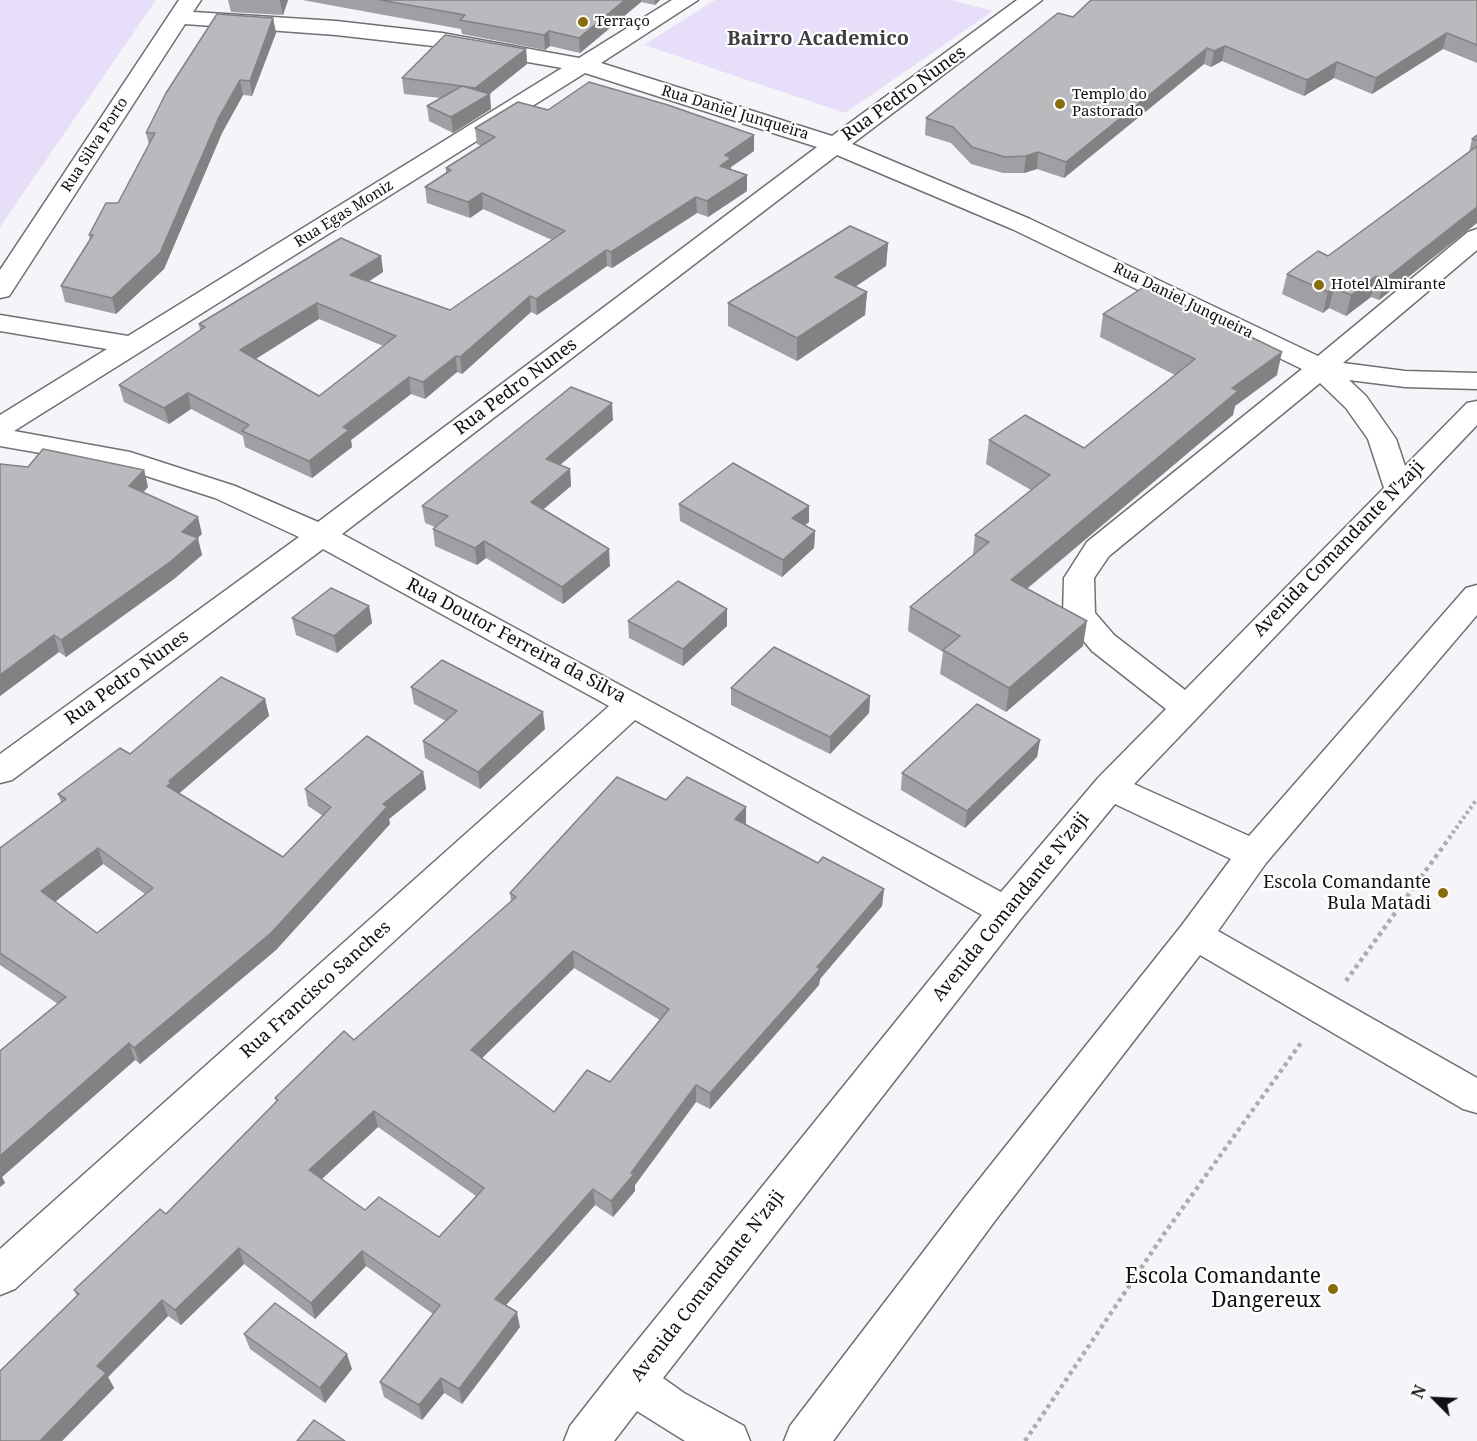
<!DOCTYPE html>
<html>
<head>
<meta charset="utf-8">
<style>
	body { margin:0 }
	#map { position:relative; width:1477px; height:1441px; overflow:hidden; background:#f5f4f8; font-family:"Noto Serif",serif }
	canvas { display:block }
	.north { position:absolute; left:1405px; top:1369px; width:60px; height:60px; -webkit-text-stroke:4px #fff; paint-order:stroke; rotate:294deg; font-size:16px; font-weight:700; line-height:24px; text-align:center; color:#100f11 }
	.north::after { content:''; display:block; margin:auto; width:21px; height:27px; background:#100f11; clip-path:polygon(50% 0,100% 100%,50% 72%,0 100%) }
</style>
</head>
<body>
<div id="map">
<canvas width="1477" height="1441"></canvas>
<div class="north">N</div>
</div>
<script>
const c = document.querySelector('canvas').getContext('2d');
c.lineJoin = 'round';
function fill(path, color) {
  c.fillStyle = color;
  c.fill(path, 'evenodd');
}
function toPath(rows) {
  const path = new Path2D();
  for (const r of rows) {
    path.moveTo(r[0], r[1]);
    for (let i = 2; i < r.length; i += 2) path.lineTo(r[i], r[i + 1]);
  }
  return path;
}
function strokePath(path, color, width, dash) {
  c.strokeStyle = color;
  c.lineWidth = width;
  c.lineCap = dash ? 'butt' : 'round';
  c.setLineDash(dash || []);
  c.stroke(path);
}
function write(font, color, halo, rows, align = 'center') {
  c.font = font + ' "Noto Serif",serif';
  c.lineWidth = 4.5;
  c.setLineDash([]);
  c.textBaseline = 'middle';
  c.strokeStyle = halo;
  c.fillStyle = color;
  for (const [text, x, y, turn = 0] of rows) {
    c.save();
    c.translate(x, y);
    c.rotate((+turn || 0) * Math.PI / 180);
    c.textAlign = isNaN(turn) ? turn : align;
    if (halo) c.strokeText(text, 0, 0);
    c.fillText(text, 0, 0);
    c.restore();
  }
}
const green = toPath([
	[0,0,156,0,0,227],
	[715,0,951,0,993,11,845,113,644,45]
]);
const pathFar1 = toPath([
	[1449,838,1477,799]
]);
const path = toPath([
	[1346,981,1450,837],
	[1025,1441,1164,1234,1303,1040]
]);
const minor = toPath([
	[179,0,201,0,193,12,336,21,442,33,579,58,672,0,698,0,601,63,832,136,1017,0,1042,0,852,144,1030,219,1318,356,1468,232,1477,229,1477,250,1343,363,1405,371,1477,373,1477,389,1405,387,1349,380,1366,396,1396,439,1405,466,1467,403,1477,401,1477,425,1134,784,1249,836,1466,588,1477,585,1477,615,1266,863,1218,931,1477,1078,1477,1113,1463,1109,1200,955,994,1222,833,1441,784,1441,790,1426,966,1196,1182,925,1231,859,1115,804,1019,921,663,1378,684,1393,744,1426,750,1441,685,1441,637,1411,614,1441,564,1441,570,1426,617,1366,982,915,635,720,15,1289,0,1295,0,1249,609,706,323,549,12,780,0,783,0,754,299,537,215,498,115,466,0,446,0,415,107,349,0,331,0,315,128,336,562,68,442,47,336,35,185,24,13,290,9,296,0,298,0,270,179,0],
	[585,73,817,147,318,522,235,486,130,452,14,431,585,73],
	[837,155,1012,229,1302,369,1087,542,1064,578,1063,615,1068,622,1092,651,1166,709,1098,778,1001,892,342,534,837,155],
	[1320,383,1346,408,1368,439,1384,488,1185,690,1114,635,1095,613,1094,578,1109,556,1320,383]
]);
const wall = toPath([
	[228,0,288,0,283,15,231,12],
	[302,0,660,0,655,5,641,2,580,53,550,46,545,50,462,34,461,29],
	[1477,0,1477,63,1443,49,1372,94,1334,78,1304,96,1222,61,1211,67,1204,64,1064,178,1037,169,1024,173,1003,173,971,164,951,143,925,135,926,118,1073,17],
	[273,18,276,33,252,96,243,95,222,133,164,269,116,314,65,302,61,286,90,239,89,235,118,203,149,145,146,133],
	[526,49,527,64,489,94,491,109,453,133,429,121,427,106,440,98,404,94,402,78],
	[548,110,754,135,754,151,731,167,731,169,747,175,747,191,708,217,697,213,612,268,607,266,537,315,531,312,462,374,457,372,425,399,411,394,351,440,352,447,312,478,245,447,243,436,191,409,169,424,124,402,119,385,200,330,199,324,381,256,383,272,368,282,450,310,552,240,483,209,470,218,427,203,425,187,446,173,446,168,481,146,477,144,475,128],
	[319,319,383,346,319,396,256,359],
	[1477,135,1477,223,1379,300,1371,297,1346,316,1329,308,1323,313,1282,294,1287,274,1328,256,1469,152,1472,139],
	[888,243,886,266,855,287,867,292,865,315,797,361,728,326,728,303],
	[1103,314,1277,375,1235,406,1233,415,1027,589,1083,646,1006,712,940,674,943,652,908,631,910,607,973,555,975,535,1031,490,986,464,989,440,1084,448,1175,375,1100,337],
	[613,420,560,465,570,469,571,486,543,509,610,566,563,604,486,558,477,565,435,546,433,529,435,527,425,523,422,506],
	[28,467,144,470,148,487,143,492,202,534,197,538,202,555,174,579,66,657,59,652,0,696],
	[679,504,809,522,805,525,815,531,814,548,782,577,680,521],
	[369,606,372,623,337,653,296,635,292,618],
	[628,621,727,626,683,666,629,638],
	[411,687,545,729,480,789,425,758,423,741,446,721,414,704],
	[731,688,870,696,869,713,830,754,731,705],
	[265,699,269,716,179,793,283,857,323,816,308,806,305,789,423,772,426,789,389,819,390,824,276,950,140,1064,135,1060,2,1177,5,1183,0,1187,0,1051,58,1004,0,965,0,848,61,802,58,794],
	[103,864,145,894,97,933,55,902],
	[1040,740,1037,757,965,828,901,790,902,773],
	[666,800,746,825,818,863,884,889,882,906,820,979,819,985,710,1109,696,1102,635,1185,635,1191,613,1217,595,1205,506,1305,520,1327,462,1404,444,1393,422,1420,384,1397,380,1382,433,1314,366,1266,315,1319,244,1264,181,1325,168,1316,108,1377,114,1388,62,1441,77,1296,74,1290,166,1214,276,1102,275,1098,354,1040,511,901,510,893],
	[574,968,660,1020,610,1082,554,1112,482,1058],
	[378,1127,476,1196,439,1237,365,1210,322,1179],
	[244,1334,352,1369,325,1403,250,1349]
]);
const shadedWall = toPath([
	[280,0,288,0,283,15,280,1],
	[625,0,641,0,641,2,580,53,579,38],
	[655,0,660,0,655,5],
	[273,18,276,33,252,96,250,81],
	[549,31,550,46,545,50,544,35],
	[1447,33,1443,49,1372,94,1376,78],
	[1225,46,1222,61,1211,67,1214,51],
	[1207,48,1204,64,1064,178,1066,162],
	[526,49,527,64,487,96,490,94,491,109,453,133,451,117,477,102,475,88],
	[1337,62,1334,78,1304,96,1307,80],
	[240,80,243,95,222,133,164,269,116,314,112,298,219,117],
	[754,135,754,151,731,167,731,173,720,166,725,155],
	[1038,152,1037,169,1024,173,1026,156],
	[747,175,747,191,708,217,707,201],
	[482,193,483,209,470,218,468,202],
	[696,197,697,213,612,268,611,252],
	[1477,207,1477,223,1379,300,1384,280],
	[888,243,886,266,835,300,835,277],
	[606,250,607,266,537,315,536,299],
	[381,256,383,272,352,292,350,275],
	[1376,276,1371,297,1346,316,1351,295],
	[1334,288,1329,308,1323,313,1328,292],
	[867,292,865,315,797,361,797,338],
	[530,296,531,312,462,374,460,357],
	[317,303,319,319,244,366,240,350],
	[1282,352,1277,375,1235,406,1233,415,1008,604,1011,580,1232,388],
	[456,356,457,372,425,399,423,382],
	[409,377,411,394,351,440,352,447,312,478,309,461,343,427],
	[188,393,191,409,169,424,164,408],
	[612,403,613,420,547,476,546,459],
	[570,469,571,486,532,519,531,502],
	[144,470,148,487,134,503,129,486],
	[809,506,809,522,791,535,792,518],
	[198,517,202,534,186,548,182,532],
	[815,531,814,548,782,577,783,560],
	[198,538,202,555,174,579,66,657,61,640],
	[484,541,486,558,477,565,475,548],
	[609,549,610,566,563,604,562,587],
	[369,606,372,623,337,653,334,636],
	[727,609,727,626,683,666,683,649],
	[1087,621,1083,646,1006,712,1009,688],
	[54,635,59,652,0,696,0,675],
	[870,696,869,713,830,754,830,737],
	[265,699,269,716,175,797,167,786,169,781],
	[543,712,545,729,480,789,478,772],
	[1040,740,1037,757,965,828,967,811],
	[423,772,426,789,389,819,390,824,276,950,140,1064,134,1048,383,804],
	[746,807,746,824,735,819],
	[98,848,103,864,47,908,41,891],
	[884,889,882,906,820,979,819,985,710,1109,710,1093],
	[573,951,574,968,474,1066,471,1050],
	[129,1043,135,1060,2,1177,5,1183,0,1187,0,1156],
	[696,1085,696,1102,635,1185,635,1191,613,1217,611,1201],
	[374,1111,378,1127,314,1186,309,1170],
	[593,1189,595,1205,498,1314,495,1299],
	[239,1248,244,1264,181,1325,175,1310],
	[362,1251,366,1266,315,1319,311,1303],
	[162,1300,168,1316,108,1377,114,1388,62,1441,40,1441,97,1366],
	[517,1312,520,1327,462,1404,459,1389],
	[347,1354,352,1369,325,1403,320,1388],
	[441,1378,444,1393,422,1420,419,1405]
]);
const building = toPath([
	[380,0,625,0,579,38,549,31,544,35,460,20,465,15,380,0],
	[1091,0,1477,0,1477,45,1447,33,1376,78,1337,62,1307,80,1225,46,1214,51,1207,48,1066,162,1038,152,1026,156,1005,157,972,147,953,127,926,118,1058,13,1073,17,1091,0],
	[217,14,273,18,250,81,240,80,219,117,160,253,112,298,61,286,93,235,89,235,106,203,118,203,155,133,146,133,166,93,217,14],
	[445,35,526,49,475,88,462,86,490,94,451,117,427,106,462,86,402,78,445,35],
	[589,82,668,105,754,135,725,155,731,158,720,166,747,175,707,201,696,197,611,252,606,250,536,299,530,296,460,357,456,356,423,382,409,377,343,427,349,430,309,461,242,431,249,425,188,393,164,408,119,385,205,327,199,324,341,238,381,256,350,275,450,310,565,231,482,193,468,202,425,187,451,170,446,168,495,137,475,128,518,102,548,110,589,82],
	[317,303,396,336,319,396,240,350,317,303],
	[1477,135,1477,140,1472,139,1477,135],
	[1477,146,1477,207,1384,280,1376,276,1351,295,1334,288,1328,292,1287,274,1318,251,1328,256,1477,146],
	[850,226,888,243,835,277,867,292,797,338,728,303,850,226],
	[1145,286,1282,352,1232,388,1238,391,1011,580,1087,621,1009,688,943,650,960,636,910,607,989,542,975,535,1050,475,989,440,1025,415,1084,448,1195,359,1103,314,1145,286],
	[571,387,612,403,546,459,570,469,531,502,609,549,562,587,484,541,475,548,433,529,448,516,422,506,571,387],
	[43,449,144,470,129,486,198,517,182,532,198,538,170,562,61,640,54,635,0,675,0,464,28,467,43,449],
	[733,463,809,506,792,518,815,531,783,560,679,504,733,463],
	[678,581,727,609,683,649,628,621,678,581],
	[331,588,369,606,334,636,292,618,331,588],
	[774,647,870,696,830,737,731,688,774,647],
	[442,660,543,712,478,772,423,741,457,711,411,687,442,660],
	[221,677,265,699,169,781,171,783,167,786,283,857,331,807,305,789,367,736,423,772,383,804,387,807,271,933,134,1048,129,1043,0,1156,0,1051,66,997,0,953,0,848,66,799,58,794,120,748,130,754,221,677],
	[98,848,153,888,97,933,41,891,98,848],
	[977,704,1040,740,967,811,902,773,977,704],
	[617,777,666,800,687,777,746,807,735,819,818,863,823,857,884,889,817,967,820,969,710,1093,696,1085,631,1173,634,1174,611,1201,593,1189,495,1299,517,1312,459,1389,441,1378,419,1405,380,1382,440,1305,362,1251,311,1303,239,1248,175,1310,162,1300,97,1366,106,1373,40,1441,0,1441,0,1371,79,1294,74,1290,160,1209,166,1214,278,1100,275,1098,344,1031,354,1040,516,897,510,893,617,777],
	[573,951,669,1009,610,1082,587,1070,554,1112,471,1050,573,951],
	[374,1111,484,1188,439,1237,379,1197,365,1210,309,1170,374,1111],
	[275,1303,347,1354,320,1388,244,1334,275,1303],
	[314,1420,345,1441,297,1441,314,1420]
]);
const markers = [
	[583,22,6,"#876d0c"],
	[1060,104,6,"#876d0c"],
	[1319,285,6,"#876d0c"],
	[1443,893,6,"#876d0c"],
	[1333,1289,6,"#876d0c"]
];
const farPoinames = [
	["Terraço",595,22],
	["Templo do",1072,95],
	["Pastorado",1072,112],
	["Hotel Almirante",1331,285]
];
const farStreetnames = [
	["Rua Daniel Junqueira",735,113,17],
	["Rua Silva Porto",95,145,-57],
	["Rua Egas Moniz",344,214,-32],
	["Rua Daniel Junqueira",1183,301,26]
];
const streetNames = [
	["Rua Pedro Nunes",904,94,-36],
	["Rua Pedro Nunes",516,387,-37],
	["Avenida Comandante N'zaji",1339,549,-46],
	["Rua Doutor Ferreira da Silva",516,641,28],
	["Rua Pedro Nunes",127,678,-36],
	["Avenida Comandante N'zaji",1011,907,-51],
	["Rua Francisco Sanches",316,990,-42],
	["Avenida Comandante N'zaji",708,1286,-52]
];
const poiNames = [
	["Escola Comandante",1431,883],
	["Bula Matadi",1431,904]
];
const farDistrictnames = [
	["Bairro Academico",818,39]
];
const nearPoinames = [
	["Escola Comandante",1321,1277],
	["Dangereux",1321,1301]
];
fill(green, '#e7def9');
strokePath(minor, '#716f73', 3);
strokePath(pathFar1, '#adacaf', 4, [3, 3]);
strokePath(path, '#adacaf', 4.5, [4, 4]);
fill(minor, '#fff');
fill(wall, '#a09fa3');
fill(shadedWall, '#828284');
fill(building, '#bab9bd');
strokePath(building, '#828284', 1.5);
for (const [x, y, r, color] of markers) {
  const dot = new Path2D();
  dot.arc(x, y, r, 0, 2 * Math.PI);
  c.fillStyle = color;
  c.fill(dot);
  strokePath(dot, '#fff', 2);
}
write('15px', '#100f11', '#fff', farPoinames, 'left');
write('15px', '#100f11', '#fff', farStreetnames);
write('18px', '#100f11', '#fff', streetNames);
write('18px', '#100f11', '#fff', poiNames, 'right');
write('bold 20px', '#3f3e41', '#fff', farDistrictnames);
write('21px', '#100f11', '#fff', nearPoinames, 'right');
</script>
</body>
</html>
